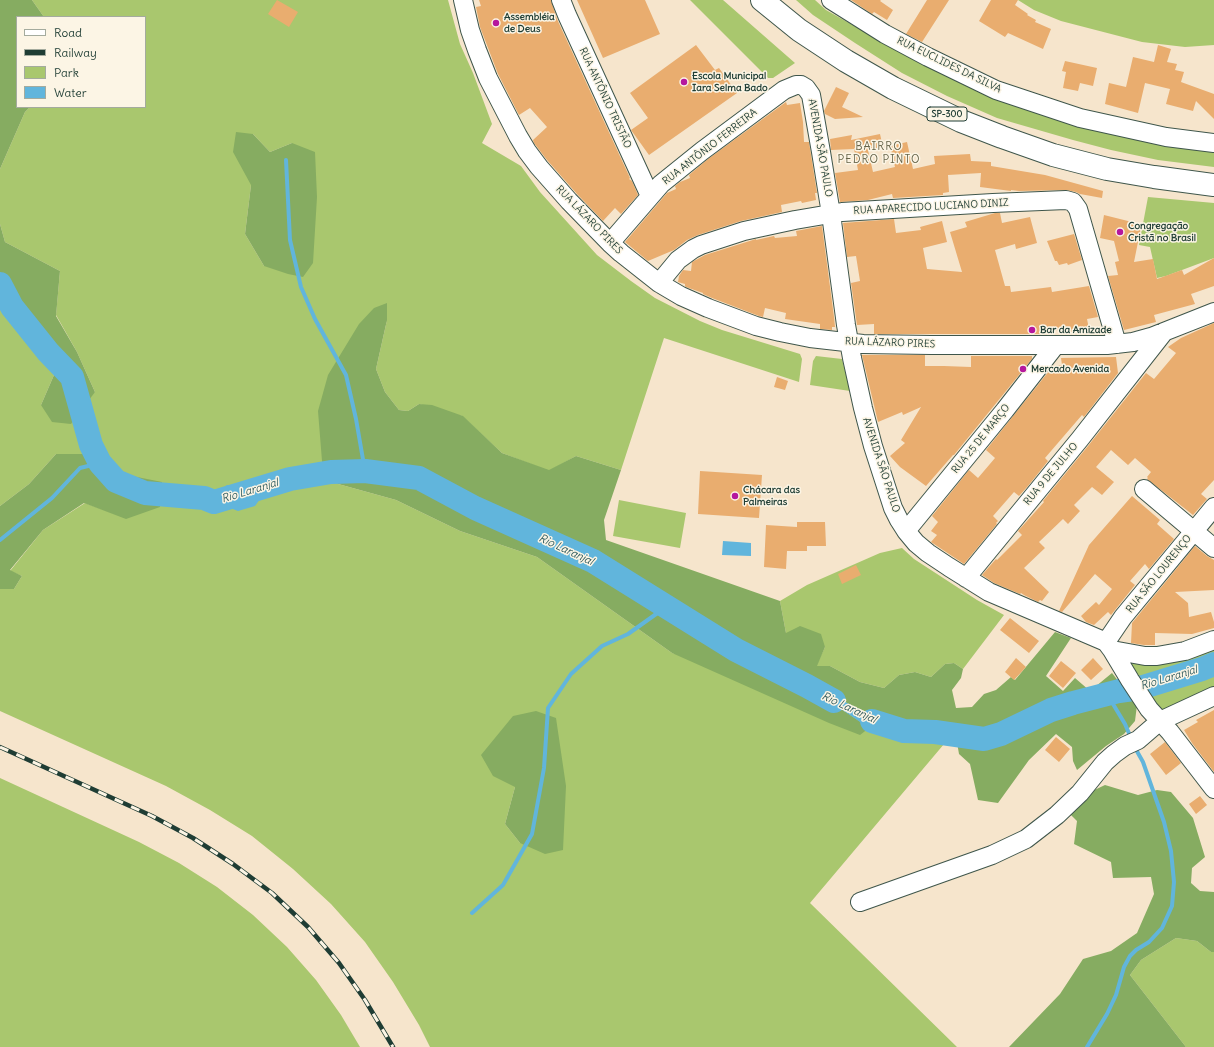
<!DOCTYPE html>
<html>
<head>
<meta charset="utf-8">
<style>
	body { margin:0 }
	#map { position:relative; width:1214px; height:1047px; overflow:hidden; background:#f6e5cc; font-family:Delius,sans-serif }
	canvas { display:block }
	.legend { position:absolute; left:16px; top:16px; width:130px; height:92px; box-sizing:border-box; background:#fcf5e5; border:1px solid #a4ab9e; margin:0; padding:5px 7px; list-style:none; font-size:12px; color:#1f3d34 }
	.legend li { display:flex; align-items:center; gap:8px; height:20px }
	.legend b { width:20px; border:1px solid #a4ab9e }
</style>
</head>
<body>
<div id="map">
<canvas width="1214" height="1047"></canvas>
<ul class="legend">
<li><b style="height:5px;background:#fff"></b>Road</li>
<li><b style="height:5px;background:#1f3d34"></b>Railway</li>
<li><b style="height:11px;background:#a9c76e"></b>Park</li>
<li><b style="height:11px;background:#61b5dc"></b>Water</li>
</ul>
</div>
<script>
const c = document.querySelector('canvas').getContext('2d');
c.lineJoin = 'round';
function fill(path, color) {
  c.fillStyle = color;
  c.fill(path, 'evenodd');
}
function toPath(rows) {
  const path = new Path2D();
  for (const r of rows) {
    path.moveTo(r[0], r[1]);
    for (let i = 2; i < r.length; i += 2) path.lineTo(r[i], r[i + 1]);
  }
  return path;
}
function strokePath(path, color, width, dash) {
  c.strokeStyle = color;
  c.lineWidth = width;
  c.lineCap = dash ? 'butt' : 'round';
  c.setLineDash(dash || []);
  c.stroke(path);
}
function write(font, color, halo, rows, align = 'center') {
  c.font = font + ' Delius,sans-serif';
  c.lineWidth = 3;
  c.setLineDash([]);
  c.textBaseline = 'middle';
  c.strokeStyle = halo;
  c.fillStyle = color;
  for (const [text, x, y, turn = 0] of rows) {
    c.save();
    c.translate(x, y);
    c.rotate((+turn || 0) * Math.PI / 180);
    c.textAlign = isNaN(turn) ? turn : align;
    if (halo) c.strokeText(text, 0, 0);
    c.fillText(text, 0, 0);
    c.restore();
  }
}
const green = toPath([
	[32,0,448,0,460,44,473,73,492,124,482,143,521,166,540,192,597,255,631,281,655,298,700,321,722,330,800,354,802,359,799,382,664,338,621,470,576,456,549,471,502,453,462,416,419,404,408,411,399,410,385,392,376,369,387,320,331,482,396,500,460,531,537,557,672,653,807,686,839,699,869,714,932,729,955,731,810,903,957,1047,430,1047,419,1025,393,982,365,942,331,904,293,869,252,836,210,810,166,786,0,711,0,589,14,589,22,576,10,571,43,530,85,503,126,518,161,483,122,474,107,454,56,454,29,484,0,506,0,304,54,375,41,405,95,392,77,352,56,315,60,271,5,242,0,224,0,169,25,112,30,107,145,107,145,17,44,17],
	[253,134,270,152,292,143,264,266,245,234,251,185],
	[515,787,520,843,505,824],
	[690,0,723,0,795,63,773,78,768,78],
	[796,0,815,0,826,10,911,58,992,98,1076,126,1155,143,1214,151,1214,167,1158,160,1111,150,1073,140,997,118,947,96,902,73,855,43,813,15],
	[1018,0,1214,0,1214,45,1185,47,1142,42,1061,21,1034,10],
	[1148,197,1214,203,1214,258,1166,276,1157,278,1150,247,1139,245],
	[816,356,842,359,850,391,810,385,813,361],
	[619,500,686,513,680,548,613,536],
	[902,548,914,559,977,600,1004,615,963,669,954,663,945,664,931,677,915,672,899,675,884,688,860,682,830,666,816,666,825,647,786,633,780,601,807,585,880,553],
	[1214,644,1214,692,1167,711,1137,705,1122,686,1134,679,1128,668,1130,662],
	[0,778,139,842,179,863,217,887,253,915,287,947,316,980,341,1015,360,1047,0,1047],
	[1176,938,1197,941,1211,952,1214,952,1214,1047,1186,1047,1130,975,1141,960]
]);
const forest = toPath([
	[0,0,32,0,44,17,17,17,17,107,30,107,25,112,0,169],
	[236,132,253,134,270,152,292,143,315,152,317,197,313,263,303,277,288,274,264,266,245,234,251,185,233,152],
	[0,224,5,242,60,271,56,316,77,352,95,392,71,424,52,422,41,405,54,375,0,304],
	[387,303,387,320,376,369,385,392,399,410,408,411,419,404,432,405,463,416,502,453,549,470,576,456,621,470,604,520,606,540,780,601,786,633,800,626,821,634,825,647,817,666,830,666,860,682,884,688,899,675,915,672,931,677,945,664,954,663,963,669,961,678,952,690,956,708,972,707,984,694,996,690,1011,677,1015,680,1055,632,1071,638,1046,676,1063,691,1075,678,1090,691,1112,673,1137,705,1135,721,1124,734,1106,746,1077,770,1073,761,1072,747,1056,734,1029,760,998,803,978,800,970,764,959,754,955,731,932,729,869,714,839,699,809,687,869,728,860,735,829,723,672,653,537,557,460,531,396,500,331,482,322,461,318,411,328,375,359,324,374,308],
	[56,454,107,454,122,474,162,482,160,507,126,519,84,503,43,530,10,570,22,576,14,589,0,589,0,506,29,484],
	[536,711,556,718,566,786,563,850,545,854,520,843,505,824,515,787,493,776,481,755,513,716],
	[1105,785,1138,795,1157,790,1171,792,1193,818,1205,857,1192,868,1191,883,1200,891,1214,892,1214,952,1211,952,1197,941,1176,938,1141,960,1130,975,1186,1047,1009,1047,1060,994,1083,959,1111,951,1137,933,1154,894,1151,877,1113,878,1111,862,1074,844,1077,821,1067,811,1086,794]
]);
const water = toPath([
	[279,477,290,479,278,490,260,499,255,506,238,511,214,502,219,492,227,485,235,487],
	[723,541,751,543,751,556,722,555],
	[807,686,839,699,869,714,906,726,900,736,869,728]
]);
const stream = toPath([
	[286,160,290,240,301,287,315,319,346,375,356,419,365,471],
	[0,540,52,498,80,468,100,463],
	[1107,694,1125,724,1131,738],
	[472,913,503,885,532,834,544,768,548,708,571,674,602,646,628,634,666,607],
	[1087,1047,1107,1014,1116,995,1124,967,1130,956,1136,950,1149,942,1162,928,1172,906,1174,882,1171,851,1164,822,1143,762,1134,746]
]);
const river = toPath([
	[0,284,12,307,48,352,72,377,91,445,100,463,116,481,145,493,204,498,214,502,290,479,331,472,365,471,419,478,475,508,593,561,736,650,807,686,834,701],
	[872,721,904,731,935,732,984,739,1001,734,1051,710,1073,703,1119,691,1140,688,1202,669,1214,664]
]);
const building = toPath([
	[277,0,298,12,289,27,268,14],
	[479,0,551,0,557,19,630,178,629,179,632,181,638,195,621,214,615,208,603,221,577,194,547,160,534,143,533,140,547,127,530,108,519,115,498,74,480,27,476,7,481,6],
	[577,0,645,0,660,34,603,58],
	[851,0,881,0,880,1,893,10,887,20,874,12,872,14],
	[927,0,949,0,922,42,906,34],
	[991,0,1018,0,1015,5,1028,14,1027,15,1036,20,1035,22,1051,29,1043,49,1008,33,1005,37,979,21],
	[696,45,715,70,719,68,737,93,649,155,631,130,648,118,630,93],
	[1158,45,1171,49,1167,62,1177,64,1175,70,1184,72,1181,82,1214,94,1214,119,1196,101,1193,111,1166,104,1170,89,1145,83,1138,113,1105,104,1109,83,1126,87,1133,57,1154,62],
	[1065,61,1097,68,1093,86,1080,83,1078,91,1063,88,1066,72,1062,71],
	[836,87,849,93,842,107,863,117,835,119,825,114,824,111],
	[786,102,787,105,800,103,803,122,804,142,809,142,817,193,815,193,816,200,802,203,801,201,781,205,782,212,741,221,698,235,687,240,674,250,648,261,625,242,667,193,676,189,675,186,680,182,690,178,689,175,708,159],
	[880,134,883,147,868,150,873,172,895,167,890,146,907,142,913,169,935,164,934,156,970,154,971,161,991,162,991,166,1045,175,1103,191,1102,198,1080,194,1076,192,1066,190,1019,191,1011,190,1011,191,980,187,981,173,948,175,949,192,943,193,943,195,893,198,892,194,868,200,840,202,835,173,858,170,854,149,831,150,830,139,852,135,851,140],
	[995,213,1000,213,1002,223,1030,217,1037,243,1016,249,1015,244,995,250,1005,286,1010,286,1011,292,1051,287,1052,292,1089,286,1098,317,1087,319,1089,329,1059,334,1059,330,1039,334,874,334,874,324,857,325,851,283,860,281,856,256,847,257,843,223,894,219,896,233,921,230,920,227,942,221,947,242,923,248,927,269,962,272,950,232,967,227,965,222],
	[1104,215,1132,222,1132,224,1141,227,1134,262,1153,259,1157,279,1182,270,1184,275,1214,258,1214,286,1191,294,1195,304,1154,315,1156,322,1124,330,1108,276,1118,275,1115,262,1119,261,1114,241,1100,238],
	[822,226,834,317,835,327,832,327,832,330,820,329,820,324,785,319,786,313,765,308,763,317,759,316,712,298,703,294,703,293,686,287,685,286,685,284,678,282,679,276,683,270,691,271,692,262,705,255,756,239,756,240,774,236,775,238,797,236,796,231],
	[1074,234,1082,260,1068,265,1067,263,1059,265,1057,261,1055,261,1047,241],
	[1214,323,1214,480,1201,494,1207,499,1193,515,1147,479,1148,478,1147,477,1151,472,1135,458,1128,465,1111,450,1096,467,1114,482,1102,495,1092,487,1074,505,1080,511,1068,524,1063,519,1039,542,1045,548,1024,568,1049,592,1042,601,1040,600,1038,602,1024,595,1021,593,1020,594,994,583,982,575,996,559,997,560,1022,535,1018,531,1044,502,1043,501,1088,446,1146,373,1154,379,1176,353,1168,347,1181,338],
	[862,355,925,355,925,366,944,366,971,367,971,356,1032,356,1032,359,954,455,953,455,926,486,900,467,890,456,905,443,901,440,921,407,903,415,902,412,878,422],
	[1116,357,1118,373,1084,417,1082,415,1045,458,1048,461,1028,486,1019,496,1014,492,993,516,998,521,996,523,997,524,964,564,931,542,937,535,931,531,938,522,932,516,969,470,978,478,995,458,986,450,1053,366,1062,365,1061,358],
	[777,377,788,381,785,390,774,387],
	[700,471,762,475,759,518,698,514],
	[1132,496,1160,520,1157,524,1174,539,1149,569,1145,564,1130,581,1135,585,1111,615,1108,612,1094,625,1086,622,1081,616,1096,602,1099,605,1112,589,1095,574,1062,612,1059,611,1089,545],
	[797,522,825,522,826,546,807,546,807,551,787,551,786,569,764,567,766,525,797,527],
	[1195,546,1207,556,1214,560,1214,590,1175,592,1188,603,1189,617,1211,612,1214,622,1214,628,1192,634,1155,633,1155,645,1144,645,1131,643,1132,623],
	[856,565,861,575,842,584,838,574],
	[1010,618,1039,641,1029,653,1000,630],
	[1016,658,1026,667,1014,680,1005,672],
	[1093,658,1103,669,1091,680,1081,670],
	[1061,661,1076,673,1063,688,1049,676],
	[1214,710,1214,772,1192,743,1184,730,1198,722,1196,720],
	[1056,737,1070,749,1059,762,1045,750],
	[1165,742,1181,763,1166,775,1150,754],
	[1200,796,1207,805,1196,814,1189,804]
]);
const minor = toPath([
	[463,0,470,30,477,50,488,78,518,136,527,151,539,167,569,201,610,243,621,253,659,283,681,296,708,308,756,326,780,332,810,338,863,344,931,345,1107,345,1133,342,1151,337,1214,312],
	[561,0,567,15,650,196],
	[831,0,885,34,928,57,996,90,1080,118,1166,137,1214,143],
	[610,243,661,184,702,151,784,90,796,85,801,85,806,88,811,95,821,152,831,214,846,325,852,358,863,408,873,446,893,508,899,520,906,531,916,543,928,553,949,567,989,592,1106,642,1112,650,1130,680,1149,709,1170,732,1214,789],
	[659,283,678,260,693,249,701,245,744,231,795,220,842,212,993,203,1066,200,1073,202,1078,209,1117,344],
	[1144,489,1214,548],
	[906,531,1005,410,1055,346],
	[966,578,1080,439,1164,332],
	[1106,642,1123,617,1214,507],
	[1112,650,1145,656,1157,656,1185,651,1214,640],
	[860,902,992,855,1026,839,1057,815,1080,793,1105,762,1114,754,1125,746,1138,740,1160,721,1214,696]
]);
const major = toPath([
	[762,0,799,30,846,61,893,88,961,121,1002,137,1053,155,1107,169,1154,177,1214,185]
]);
const rail = toPath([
	[0,747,152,816,193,838,233,864,272,893,308,927,339,963,365,1000,393,1047]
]);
const markers = [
	[496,23,4,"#b5179e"],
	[684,82,4,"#b5179e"],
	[1120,232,4,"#b5179e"],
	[1032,330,4,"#b5179e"],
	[1023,369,4,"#b5179e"],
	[735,496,4,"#b5179e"]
];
const shields = [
	[947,114,40]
];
const shieldNames = [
	["SP-300",947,114]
];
const poiNames = [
	["Assembléia",504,17],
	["de Deus",504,29],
	["Escola Municipal",692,76],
	["Iara Selma Bado",692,88],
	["Congregação",1128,226],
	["Cristã no Brasil",1128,238],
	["Bar da Amizade",1040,330],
	["Mercado Avenida",1031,369],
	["Chácara das",743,490],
	["Palmeiras",743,502]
];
const streetNames = [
	["RUA EUCLIDES DA SILVA",949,65,26],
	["RUA ANTÔNIO TRISTÃO",605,98,65],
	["RUA ANTÔNIO FERREIRA",710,147,-38],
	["AVENIDA SÃO PAULO",820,148,80],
	["RUA APARECIDO LUCIANO DINIZ",931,207,-3],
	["RUA LÁZARO PIRES",589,220,46],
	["RUA LÁZARO PIRES",890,343,2],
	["RUA 25 DE MARÇO",981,439,-51],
	["AVENIDA SÃO PAULO",881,465,72],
	["RUA 9 DE JULHO",1051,474,-50],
	["RUA SÃO LOURENÇO",1159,574,-51]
];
const neighbourhoodNames = [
	["BAIRRO",879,147],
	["PEDRO PINTO",879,160]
];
const waterNames = [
	["Rio Laranjal",250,491,-17],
	["Rio Laranjal",566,550,25],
	["Rio Laranjal",1169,678,-17],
	["Rio Laranjal",849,708,25]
];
fill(green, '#a9c76e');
fill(forest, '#86ac61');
fill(water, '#61b5dc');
strokePath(stream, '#61b5dc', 4);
strokePath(river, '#61b5dc', 24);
fill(building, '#e9ad6f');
strokePath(minor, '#3f564b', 20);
strokePath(major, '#3f564b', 24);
strokePath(minor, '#fff', 18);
strokePath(major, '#fff', 22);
strokePath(rail, '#1f3d34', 4.5);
strokePath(rail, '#fcf5e5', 3, [9]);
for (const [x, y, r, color] of markers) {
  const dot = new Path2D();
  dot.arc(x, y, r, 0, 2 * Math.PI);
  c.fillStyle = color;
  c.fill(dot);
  strokePath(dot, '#fcf5e5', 1.5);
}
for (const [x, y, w] of shields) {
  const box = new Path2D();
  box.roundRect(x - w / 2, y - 7, w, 14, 3);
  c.fillStyle = '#fcf5e5';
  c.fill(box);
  strokePath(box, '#1f3d34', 1);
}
write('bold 9px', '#1f3d34', null, shieldNames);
write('bold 10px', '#1f3d34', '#fcf5e5', poiNames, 'left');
write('10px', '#1f3d34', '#fcf5e5', streetNames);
c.letterSpacing = '1px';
write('11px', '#666449', '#fcf5e5', neighbourhoodNames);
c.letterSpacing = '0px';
write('italic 11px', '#305b5e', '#fcf5e5', waterNames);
</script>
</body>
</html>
